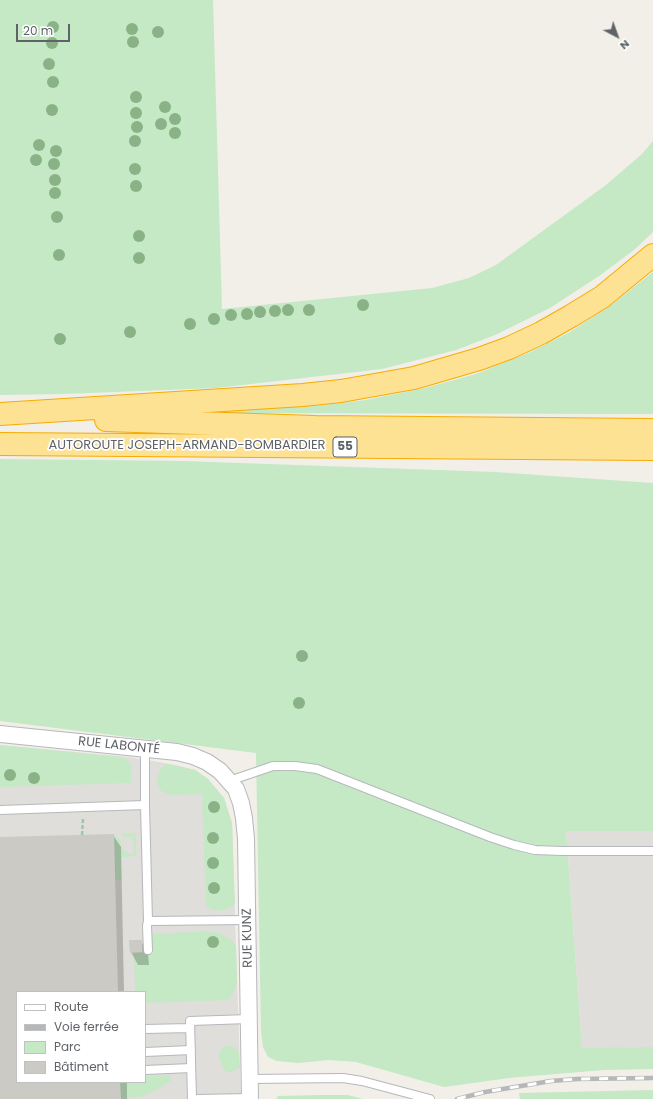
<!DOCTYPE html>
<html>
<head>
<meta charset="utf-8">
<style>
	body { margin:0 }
	#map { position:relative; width:653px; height:1099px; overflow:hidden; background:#f1efe8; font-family:Poppins,sans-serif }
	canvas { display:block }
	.legend { position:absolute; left:16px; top:991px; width:130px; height:92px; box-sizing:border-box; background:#fff; border:1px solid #bfc1c3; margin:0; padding:5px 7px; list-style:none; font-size:12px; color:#5f6368 }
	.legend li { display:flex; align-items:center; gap:8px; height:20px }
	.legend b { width:20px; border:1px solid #bfc1c3 }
	.north { position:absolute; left:597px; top:16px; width:40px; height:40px; -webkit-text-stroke:3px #fff; paint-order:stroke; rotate:139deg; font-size:11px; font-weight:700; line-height:16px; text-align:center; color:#5f6368 }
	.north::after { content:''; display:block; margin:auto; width:14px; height:18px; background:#5f6368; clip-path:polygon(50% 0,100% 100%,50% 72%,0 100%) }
	.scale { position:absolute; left:16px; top:24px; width:54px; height:18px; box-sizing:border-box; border:2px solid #5f6368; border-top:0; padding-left:5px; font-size:12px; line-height:14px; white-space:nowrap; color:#5f6368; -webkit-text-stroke:3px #fff; paint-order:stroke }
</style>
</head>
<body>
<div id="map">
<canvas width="653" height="1099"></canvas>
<ul class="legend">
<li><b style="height:5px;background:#fff"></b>Route</li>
<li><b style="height:5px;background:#b6b7b8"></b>Voie ferrée</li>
<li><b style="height:11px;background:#c5e8c5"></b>Parc</li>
<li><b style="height:11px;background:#cccac5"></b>Bâtiment</li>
</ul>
<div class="north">N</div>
<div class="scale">20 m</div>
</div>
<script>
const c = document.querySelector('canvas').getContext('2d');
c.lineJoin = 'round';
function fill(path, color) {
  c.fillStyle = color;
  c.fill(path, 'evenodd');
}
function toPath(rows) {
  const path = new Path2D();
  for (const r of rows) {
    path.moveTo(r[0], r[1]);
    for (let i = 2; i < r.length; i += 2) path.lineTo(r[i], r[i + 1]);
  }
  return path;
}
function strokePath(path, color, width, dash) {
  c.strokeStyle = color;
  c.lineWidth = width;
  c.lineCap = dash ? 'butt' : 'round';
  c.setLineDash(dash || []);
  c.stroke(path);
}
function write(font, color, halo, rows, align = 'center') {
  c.font = font + ' Poppins,sans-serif';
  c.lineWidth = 3.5;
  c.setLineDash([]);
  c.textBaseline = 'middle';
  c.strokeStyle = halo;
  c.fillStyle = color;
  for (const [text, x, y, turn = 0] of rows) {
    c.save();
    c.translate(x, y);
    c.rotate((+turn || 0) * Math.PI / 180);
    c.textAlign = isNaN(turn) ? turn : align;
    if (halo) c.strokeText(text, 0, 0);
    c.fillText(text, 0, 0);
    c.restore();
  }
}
const industrial = toPath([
	[0,745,129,757,176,765,195,770,208,779,224,798,232,823,241,1099,0,1099],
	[17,992,145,992,145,1082,17,1082],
	[566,830,653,831,653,1047,582,1049]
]);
const green = toPath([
	[0,0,213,0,222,309,432,288,469,278,496,265,606,185,642,154,653,141,653,232,634,250,599,276,550,308,495,335,456,350,382,369,216,388,63,394,0,395],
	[653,272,653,414,216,413,215,410,315,406,366,400,425,388,476,374,528,353,570,332,614,303],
	[0,459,182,461,495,472,653,483,653,831,566,831,582,1048,653,1047,653,1069,604,1070,509,1078,444,1087,356,1062,329,1060,298,1063,277,1061,268,1057,263,1047,261,1031,256,753,0,721],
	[0,745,121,757,126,759,131,766,131,783,0,787],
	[167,764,195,770,208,779,224,798,232,823,235,904,230,908,219,911,210,909,206,905,202,794,170,795,160,790,157,783,157,775,162,768],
	[136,833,136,856,121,857,122,880,115,880,114,834,121,841,121,848,131,855,134,851,132,839,129,837,123,837,122,834],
	[209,931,220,933,231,940,236,946,237,983,229,1000,145,1003,145,992,135,992,134,953,151,952,152,934],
	[225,1046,231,1046,236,1049,239,1054,240,1067,230,1073,224,1070,219,1058,220,1051],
	[169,1075,171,1078,171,1081,152,1092,140,1097,121,1099,120,1082,145,1082,145,1076],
	[653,1090,653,1099,520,1099,519,1093],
	[320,1095,348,1095,363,1099,276,1099,278,1096]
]);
const shadow = toPath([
	[113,835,121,847,124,992,17,992,17,1082,127,1082,127,1099,0,1099,0,838],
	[141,941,148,953,149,965,138,965,131,952]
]);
const building = toPath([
	[114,834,118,992,17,992,17,1082,120,1082,121,1099,0,1099,0,837],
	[129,940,142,940,142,952,130,953]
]);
const path = toPath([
	[82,835,83,819]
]);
const lane = toPath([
	[229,781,273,766,295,766,317,769,490,837,514,845,535,850,562,851,653,851],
	[145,805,148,921,247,920],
	[0,810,145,805,145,757,147,749],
	[148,950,147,926,148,921],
	[145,1029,190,1028],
	[145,1052,191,1050],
	[145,1070,191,1068],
	[250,1079,343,1078,362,1081,430,1099],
	[192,1099,190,1021,249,1019],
	[198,1099,250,1098]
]);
const street = toPath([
	[0,734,177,752,193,756,207,762,220,771,236,789,241,803,244,818,246,839,250,1099]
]);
const highway = toPath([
	[0,414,303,395,341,391,414,378,479,359,509,348,541,333,571,316,602,297,653,255],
	[106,420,315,427,653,430],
	[0,444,653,449]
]);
const rail = toPath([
	[457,1099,485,1092,551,1081,577,1079,653,1078]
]);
const trees = [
	[53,27],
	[132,29],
	[158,32],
	[133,42],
	[52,43],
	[49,64],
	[53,82],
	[136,97],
	[165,107],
	[52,110],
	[136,113],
	[175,119],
	[161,124],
	[137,127],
	[175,133],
	[135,141],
	[39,145],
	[56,151],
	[36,160],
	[54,164],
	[135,169],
	[55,180],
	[136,186],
	[55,193],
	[57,217],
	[139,236],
	[59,255],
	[139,258],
	[363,305],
	[288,310],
	[309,310],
	[275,311],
	[260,312],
	[247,314],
	[231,315],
	[214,319],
	[190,324],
	[130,332],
	[60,339],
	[302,656],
	[299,703],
	[10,775],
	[34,778],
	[214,807],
	[213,838],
	[213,863],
	[214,888],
	[213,942]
];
const shields = [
	[345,447,24]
];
const shieldNames = [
	["55",345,447]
];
const streetNames = [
	["AUTOROUTE JOSEPH-ARMAND-BOMBARDIER",187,446],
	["RUE LABONTÉ",119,746,6],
	["RUE KUNZ",248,938,-91]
];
fill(industrial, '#e0deda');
fill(green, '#c5e8c5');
fill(shadow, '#0003');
fill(building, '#cccac5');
strokePath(lane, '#b5b8bc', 10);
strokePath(street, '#b5b8bc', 18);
strokePath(highway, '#f9ab00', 24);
strokePath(path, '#9cc7a9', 2.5, [4, 2]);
strokePath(lane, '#fff', 8);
strokePath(street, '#fff', 16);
strokePath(highway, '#fde293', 22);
strokePath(rail, '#b6b7b8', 4.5);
strokePath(rail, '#fff', 3, [9]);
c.fillStyle = '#89b387';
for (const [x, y] of trees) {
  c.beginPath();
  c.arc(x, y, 6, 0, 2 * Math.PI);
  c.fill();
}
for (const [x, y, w] of shields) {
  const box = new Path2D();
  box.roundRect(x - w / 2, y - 10, w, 20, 3);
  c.fillStyle = '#fff';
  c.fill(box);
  strokePath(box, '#5f6368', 1);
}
write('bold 12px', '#5f6368', null, shieldNames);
write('13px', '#5f6368', '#fff', streetNames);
</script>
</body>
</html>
